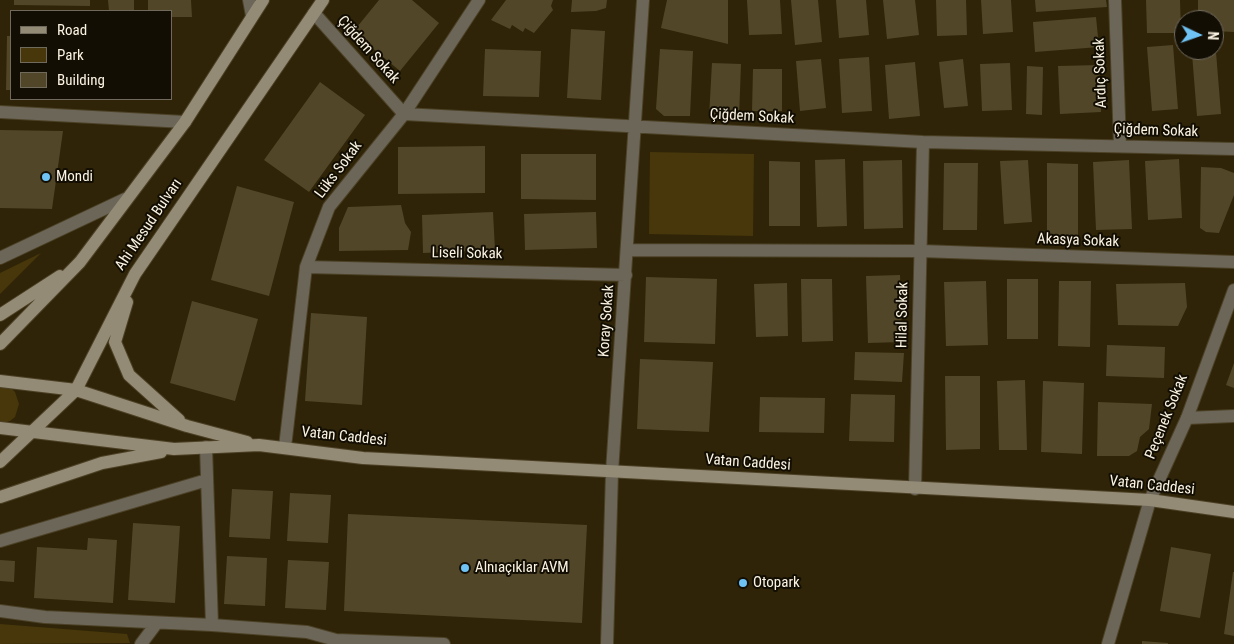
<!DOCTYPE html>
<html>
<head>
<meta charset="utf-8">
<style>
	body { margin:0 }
	#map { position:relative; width:1234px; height:644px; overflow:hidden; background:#2f2407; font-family:"Roboto Condensed",sans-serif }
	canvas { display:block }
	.legend { position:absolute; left:10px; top:10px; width:162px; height:90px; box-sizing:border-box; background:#130e04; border:1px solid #706a5d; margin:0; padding:6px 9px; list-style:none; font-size:15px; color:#fbf4e3 }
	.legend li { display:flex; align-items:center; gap:10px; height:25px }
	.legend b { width:25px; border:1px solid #706a5d }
	.north { position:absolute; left:1174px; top:10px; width:50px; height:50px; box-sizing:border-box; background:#130e04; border:1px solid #706a5d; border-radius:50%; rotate:93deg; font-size:14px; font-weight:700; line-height:20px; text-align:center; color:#fbf4e3 }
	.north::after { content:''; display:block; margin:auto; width:18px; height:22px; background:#6fc2f4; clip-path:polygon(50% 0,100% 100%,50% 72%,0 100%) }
</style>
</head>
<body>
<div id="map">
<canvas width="1234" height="644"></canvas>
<ul class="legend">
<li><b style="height:6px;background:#948b76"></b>Road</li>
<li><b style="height:14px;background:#47370b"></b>Park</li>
<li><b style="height:14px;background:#524629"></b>Building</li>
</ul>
<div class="north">N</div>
</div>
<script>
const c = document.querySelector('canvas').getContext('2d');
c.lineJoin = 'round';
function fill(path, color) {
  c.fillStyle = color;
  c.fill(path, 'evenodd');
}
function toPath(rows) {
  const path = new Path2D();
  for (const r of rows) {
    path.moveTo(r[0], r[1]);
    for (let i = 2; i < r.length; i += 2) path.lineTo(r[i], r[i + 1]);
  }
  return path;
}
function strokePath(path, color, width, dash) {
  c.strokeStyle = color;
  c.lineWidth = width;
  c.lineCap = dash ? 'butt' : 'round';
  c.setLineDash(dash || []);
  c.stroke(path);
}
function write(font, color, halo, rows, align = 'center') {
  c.font = font + ' "Roboto Condensed",sans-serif';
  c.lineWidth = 4;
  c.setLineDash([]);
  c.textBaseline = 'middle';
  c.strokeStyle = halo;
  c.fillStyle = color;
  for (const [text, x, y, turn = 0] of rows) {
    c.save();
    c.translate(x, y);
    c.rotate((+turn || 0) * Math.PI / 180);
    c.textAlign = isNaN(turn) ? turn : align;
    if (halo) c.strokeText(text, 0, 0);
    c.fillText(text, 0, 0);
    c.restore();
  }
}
const green = toPath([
	[650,152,754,154,753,236,649,234],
	[41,253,0,294,0,273],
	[0,384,10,387,15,392,19,404,15,417,10,421,0,424],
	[0,624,127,634,130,643,0,644]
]);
const building = toPath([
	[14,0,90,0,90,6,14,5],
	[108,0,134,0,134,11,109,11],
	[148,0,191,0,192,17,171,17,171,11,148,11],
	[379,0,412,0,439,23,400,71,353,32],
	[506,0,553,0,551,6,553,10,534,33,525,28,523,32,512,25,510,29,491,20],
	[572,0,607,0,606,8,596,11,571,12],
	[667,0,728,0,728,44,661,28],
	[747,0,780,0,782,34,749,35],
	[791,0,818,0,822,42,795,45],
	[836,0,866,0,869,35,839,38],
	[883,0,915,0,919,35,887,39],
	[936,0,966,0,967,35,937,36],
	[981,0,1011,0,1013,32,983,34],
	[1035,0,1106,0,1107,7,1036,12],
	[1146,0,1180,0,1181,33,1147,33],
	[1198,0,1234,0,1234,32,1214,31,1214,20,1198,20],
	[1096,17,1099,47,1035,52,1033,22],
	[571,29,605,31,601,100,567,98],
	[7,36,11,36,11,90,6,90],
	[1173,45,1178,109,1152,111,1147,47],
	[485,49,541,51,539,97,483,96],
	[660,49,693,51,690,116,664,116,656,109],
	[1216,52,1221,114,1197,116,1192,54],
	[869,57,872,111,842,113,839,59],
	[821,59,826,108,800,111,796,61],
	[963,59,968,106,944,108,939,62],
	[915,62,920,116,889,119,885,65],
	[712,63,741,64,739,118,709,117],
	[1010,63,1012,110,982,111,980,64],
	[1099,65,1101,112,1060,114,1058,66],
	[1027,66,1043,67,1042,115,1026,114],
	[753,69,782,69,782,111,752,111],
	[320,82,365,115,309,192,264,160],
	[0,130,63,131,52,209,0,208],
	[485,146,485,193,398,194,398,147],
	[521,154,596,154,596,200,521,199],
	[845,159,847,226,817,227,815,160],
	[1179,159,1182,218,1148,220,1145,161],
	[902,160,903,228,864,229,863,161],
	[1028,160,1032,222,1004,224,1000,161],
	[1129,160,1132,229,1096,230,1093,162],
	[769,161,800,162,800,226,769,226],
	[944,163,978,163,977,230,943,230],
	[1047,163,1078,164,1078,235,1047,235],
	[1201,167,1221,168,1234,173,1234,195,1219,233,1206,232,1200,228],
	[237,186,294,202,269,296,211,280],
	[401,205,405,223,411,232,408,250,339,251,339,228,348,207],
	[493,212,495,250,423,253,422,215],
	[596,212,597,248,525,250,524,214],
	[900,275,902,342,868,343,866,276],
	[646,277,717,279,715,344,644,342],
	[801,279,832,279,833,341,802,342],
	[1007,279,1038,279,1038,339,1007,339],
	[986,281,988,345,946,346,944,282],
	[1059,281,1091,281,1090,347,1058,346],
	[787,283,788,336,756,337,754,284],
	[1185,283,1187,307,1178,326,1118,325,1116,284],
	[192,301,258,319,235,401,170,383],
	[311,313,367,317,362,405,305,401],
	[1107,345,1165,347,1164,378,1106,376],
	[855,352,904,353,902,382,854,380],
	[640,359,713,362,709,432,637,429],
	[1234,363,1234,388,1226,385],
	[945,376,980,376,980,449,946,450],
	[1025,380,1027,450,999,450,997,381],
	[1043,381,1084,383,1082,454,1041,452],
	[851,394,895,395,894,442,849,441],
	[760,397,825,398,824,433,759,432],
	[1098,402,1152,404,1149,429,1140,437,1137,451,1129,456,1097,456],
	[232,489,273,491,270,539,229,537],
	[290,493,331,495,328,543,287,541],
	[348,514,587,525,582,623,344,611],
	[133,523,180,526,175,603,128,600],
	[88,538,117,540,113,603,34,598,37,547,87,550],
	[1171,547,1211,554,1200,618,1160,611],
	[227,556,267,558,265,606,224,604],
	[0,560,15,561,14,582,0,581],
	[288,560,329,562,326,610,285,608],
	[1233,572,1234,572,1234,636,1224,634],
	[1142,641,1168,643,1168,644,1142,644]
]);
const minor = toPath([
	[249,0,252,16],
	[1115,0,1120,146],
	[314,13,404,114,923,142,1234,149],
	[0,112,185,122],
	[628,250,921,251,1234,262],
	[0,258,125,199],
	[306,267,626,275],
	[1187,418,1234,416],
	[206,447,212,625],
	[285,447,306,267,329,207,404,114,479,0],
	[915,489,923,142],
	[0,541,207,480],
	[0,611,45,617,212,625,307,632,336,640,444,644],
	[141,644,156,624],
	[607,644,612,472,643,0]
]);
const tertiary = toPath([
	[1108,644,1150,500,1187,418,1234,290]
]);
const secondary = toPath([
	[127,302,115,342,129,375,179,420],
	[0,315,60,276],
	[0,344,80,262,185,122,263,0],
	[0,381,76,390,187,426,247,442],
	[0,428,174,449,259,445,363,458,1150,500,1234,512],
	[0,462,76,390,135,274,323,0],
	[0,497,102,463,161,452]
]);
const markers = [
	[46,177,5,"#6fc2f4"],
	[465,568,5,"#6fc2f4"],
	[743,583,5,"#6fc2f4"]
];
const streetNames = [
	["Çiğdem Sokak",368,50,48],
	["Ardıç Sokak",1101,73,-92],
	["Çiğdem Sokak",752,117,3],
	["Çiğdem Sokak",1156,131,2],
	["Lüks Sokak",339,170,-53],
	["Ahi Mesud Bulvarı",149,225,-56],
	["Akasya Sokak",1078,241,2],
	["Liseli Sokak",467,254,1],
	["Hilal Sokak",903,315,-89],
	["Koray Sokak",607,321,-86],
	["Peçenek Sokak",1167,417,-68],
	["Vatan Caddesi",344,437,6],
	["Vatan Caddesi",748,463,4],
	["Vatan Caddesi",1152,486,6]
];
const poiNames = [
	["Mondi",56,177],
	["Alnıaçıklar AVM",475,568],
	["Otopark",753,583]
];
fill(green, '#47370b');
fill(building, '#524629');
strokePath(minor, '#4c4126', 14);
strokePath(tertiary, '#4c4126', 14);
strokePath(secondary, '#4c4126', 14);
strokePath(minor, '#6c6659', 12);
strokePath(tertiary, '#6c6659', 12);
strokePath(secondary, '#948b76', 12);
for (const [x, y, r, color] of markers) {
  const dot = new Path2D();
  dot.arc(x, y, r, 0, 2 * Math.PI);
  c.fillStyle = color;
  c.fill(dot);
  strokePath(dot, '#130e04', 2);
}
write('15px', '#fbf4e3', '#130e04', streetNames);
write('15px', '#fbf4e3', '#130e04', poiNames, 'left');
</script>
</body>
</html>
